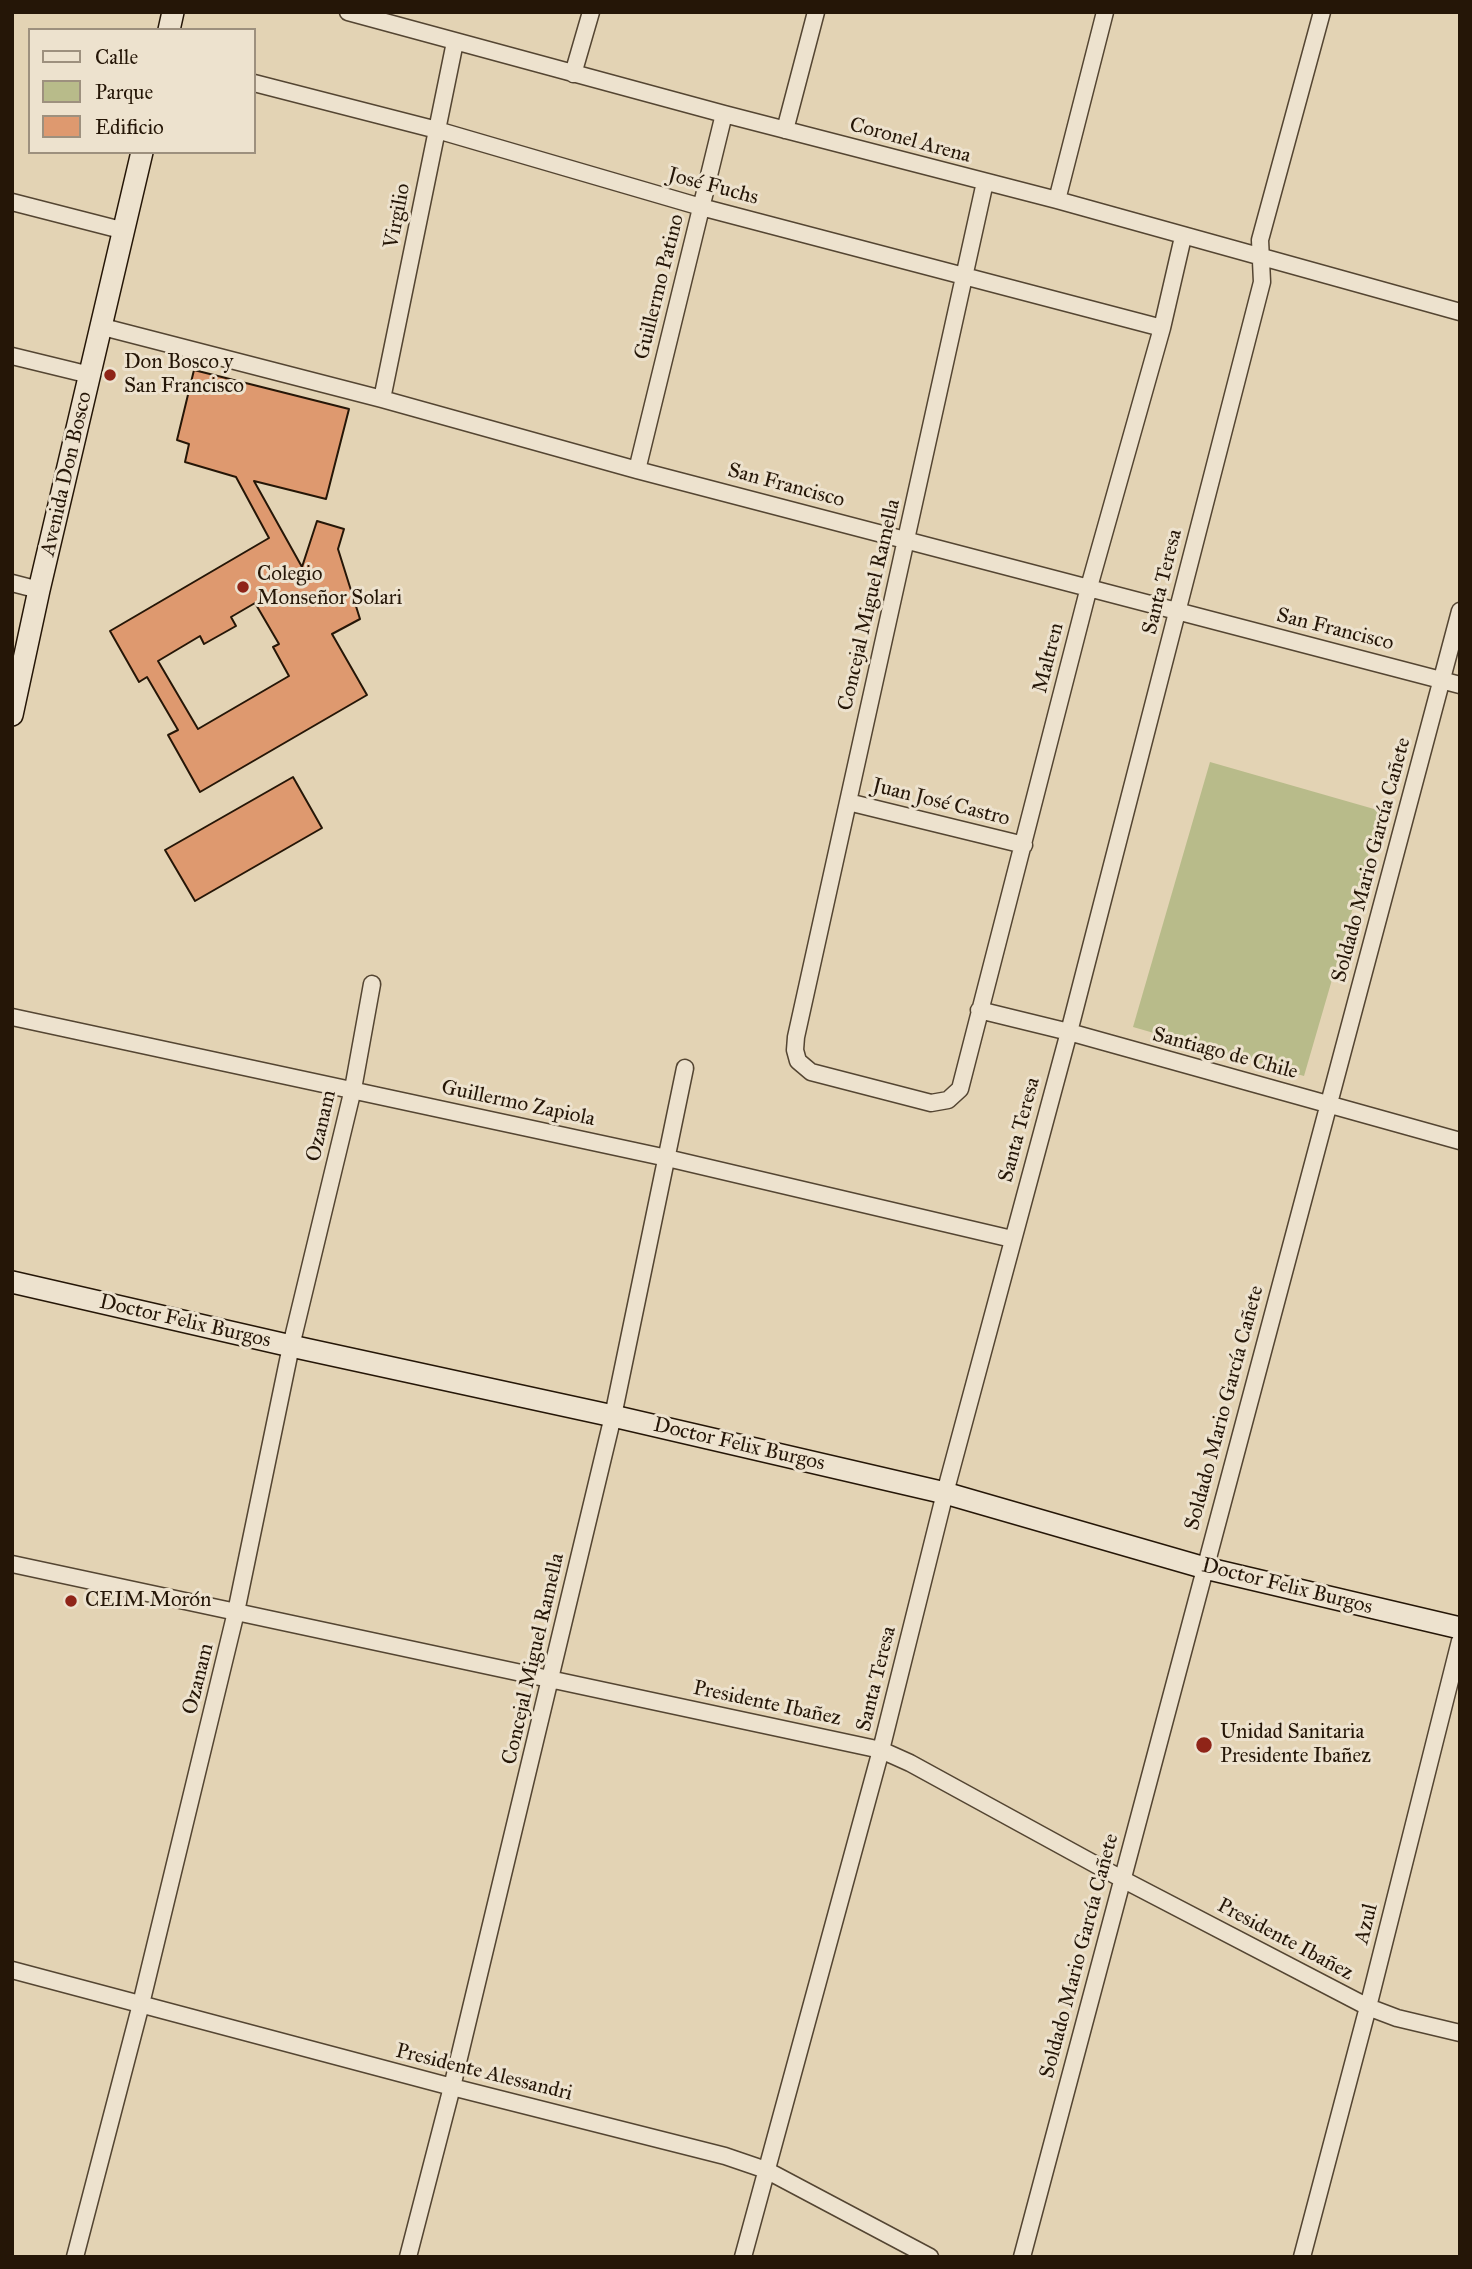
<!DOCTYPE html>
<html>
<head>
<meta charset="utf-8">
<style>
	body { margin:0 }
	#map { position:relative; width:1472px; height:2269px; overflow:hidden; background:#e3d3b4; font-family:"IM FELL Great Primer",serif }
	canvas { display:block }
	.frame { position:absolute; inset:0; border:14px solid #251607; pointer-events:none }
	.legend { position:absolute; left:28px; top:28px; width:228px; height:126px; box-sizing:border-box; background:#ede2ce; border:2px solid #9d907e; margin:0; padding:9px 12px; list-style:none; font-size:21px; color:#251607 }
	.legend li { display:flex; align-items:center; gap:14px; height:35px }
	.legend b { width:35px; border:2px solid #9d907e }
</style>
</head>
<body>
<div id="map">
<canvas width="1472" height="2269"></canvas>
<div class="frame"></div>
<ul class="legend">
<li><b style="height:9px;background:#ede2ce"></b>Calle</li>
<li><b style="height:19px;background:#b8bb8a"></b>Parque</li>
<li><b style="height:19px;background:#de996f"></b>Edificio</li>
</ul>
</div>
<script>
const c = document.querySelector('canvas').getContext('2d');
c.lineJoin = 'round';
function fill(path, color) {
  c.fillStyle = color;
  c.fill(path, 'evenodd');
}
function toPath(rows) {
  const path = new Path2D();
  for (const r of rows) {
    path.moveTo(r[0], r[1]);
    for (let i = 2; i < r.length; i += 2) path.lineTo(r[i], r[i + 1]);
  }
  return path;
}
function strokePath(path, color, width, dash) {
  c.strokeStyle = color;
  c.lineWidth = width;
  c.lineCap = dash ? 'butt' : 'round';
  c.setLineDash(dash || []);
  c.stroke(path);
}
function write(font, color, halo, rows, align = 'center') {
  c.font = font + ' "IM FELL Great Primer",serif';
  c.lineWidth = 6;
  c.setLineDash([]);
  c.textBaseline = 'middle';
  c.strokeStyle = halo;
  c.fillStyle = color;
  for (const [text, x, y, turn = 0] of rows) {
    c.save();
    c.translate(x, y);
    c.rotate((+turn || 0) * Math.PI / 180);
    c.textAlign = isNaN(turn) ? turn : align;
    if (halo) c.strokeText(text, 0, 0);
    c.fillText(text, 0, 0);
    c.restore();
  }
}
const green = toPath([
	[1210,762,1381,811,1304,1076,1133,1027]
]);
const building = toPath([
	[194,370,349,409,326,499,254,481,302,567,317,521,344,529,338,549,360,619,332,634,367,695,200,792,168,735,178,730,147,677,139,682,110,631,269,538,236,477,185,462,189,444,177,440,194,370],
	[255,603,279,644,273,647,289,676,198,729,158,661,200,636,204,644,236,626,231,617,255,603],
	[293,777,322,828,195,901,165,850,293,777]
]);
const street = toPath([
	[348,12,724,114,1057,200,1460,312],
	[573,74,591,12],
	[254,83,437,130,701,207,1162,328],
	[785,130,816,12],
	[985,182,796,1037,795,1050,798,1061,811,1072,931,1103,948,1100,960,1089,1089,587,1162,328,1183,237],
	[1057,200,1105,12],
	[12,202,125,231],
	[103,327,382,399,637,470,1460,685],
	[12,356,90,375],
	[382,399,455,42],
	[637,470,724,114],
	[12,583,39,590],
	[848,802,1024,845],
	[979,1010,1069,1032,1460,1141],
	[12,1017,667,1158,1012,1239],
	[12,1564,881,1750,910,1763,1122,1879,1368,2007,1397,2018,1460,2033],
	[12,1970,452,2087,725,2156,766,2170,930,2257],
	[75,2257,141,2004,236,1612,291,1346,353,1089,372,984],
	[408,2257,452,2087,613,1416,685,1068],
	[743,2257,881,1750,945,1493,1069,1032,1262,282,1260,240,1322,12],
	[1022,2257,1460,611],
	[1302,2257,1368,2007,1460,1641]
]);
const secondary = toPath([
	[169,30,173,12],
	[12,715,39,590,142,152],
	[12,1282,291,1346,613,1416,945,1493,1205,1568,1460,1628]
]);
const markers = [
	[110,375,7,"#8f2418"],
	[243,587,7,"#8f2418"],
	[71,1601,7,"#8f2418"],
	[1204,1745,9,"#8f2418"]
];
const streetNames = [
	["Coronel Arena",910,141,15],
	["José Fuchs",713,187,15],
	["Virgilio",398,216,-79],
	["Guillermo Patino",660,287,-76],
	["Avenida Don Bosco",67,474,-77],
	["San Francisco",786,486,15],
	["Santa Teresa",1163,582,-76],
	["Concejal Miguel Ramella",870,605,-77],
	["San Francisco",1335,630,14],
	["Maltren",1049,658,-76],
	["Juan José Castro",941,803,14],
	["Soldado Mario García Cañete",1372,860,-75],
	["Santiago de Chile",1225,1054,15],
	["Guillermo Zapiola",518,1104,12],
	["Ozanam",322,1126,-77],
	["Santa Teresa",1020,1130,-75],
	["Doctor Felix Burgos",185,1322,13],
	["Soldado Mario García Cañete",1225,1408,-75],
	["Doctor Felix Burgos",739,1445,13],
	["Doctor Felix Burgos",1287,1587,14],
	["Concejal Miguel Ramella",534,1659,-77],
	["Ozanam",199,1679,-76],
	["Santa Teresa",877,1679,-76],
	["Presidente Ibañez",767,1704,12],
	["Azul",1367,1924,-76],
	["Presidente Ibañez",1285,1940,28],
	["Soldado Mario García Cañete",1080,1956,-75],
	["Presidente Alessandri",484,2073,14]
];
const poiNames = [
	["Don Bosco y",124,363],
	["San Francisco",124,387],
	["Colegio",257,575],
	["Monseñor Solari",257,599],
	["CEIM Morón",85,1601],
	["Unidad Sanitaria",1220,1733],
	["Presidente Ibañez",1220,1757]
];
fill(green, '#b8bb8a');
fill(building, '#de996f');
strokePath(building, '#251607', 2);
strokePath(street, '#544532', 19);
strokePath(secondary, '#251607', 24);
strokePath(street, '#ede2ce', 16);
strokePath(secondary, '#ede2ce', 21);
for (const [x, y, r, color] of markers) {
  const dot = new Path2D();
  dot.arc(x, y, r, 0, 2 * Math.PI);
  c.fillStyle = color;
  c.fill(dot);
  strokePath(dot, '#ede2ce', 2.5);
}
write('21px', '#251607', '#ede2ce', streetNames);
write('21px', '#251607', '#ede2ce', poiNames, 'left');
</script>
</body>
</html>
